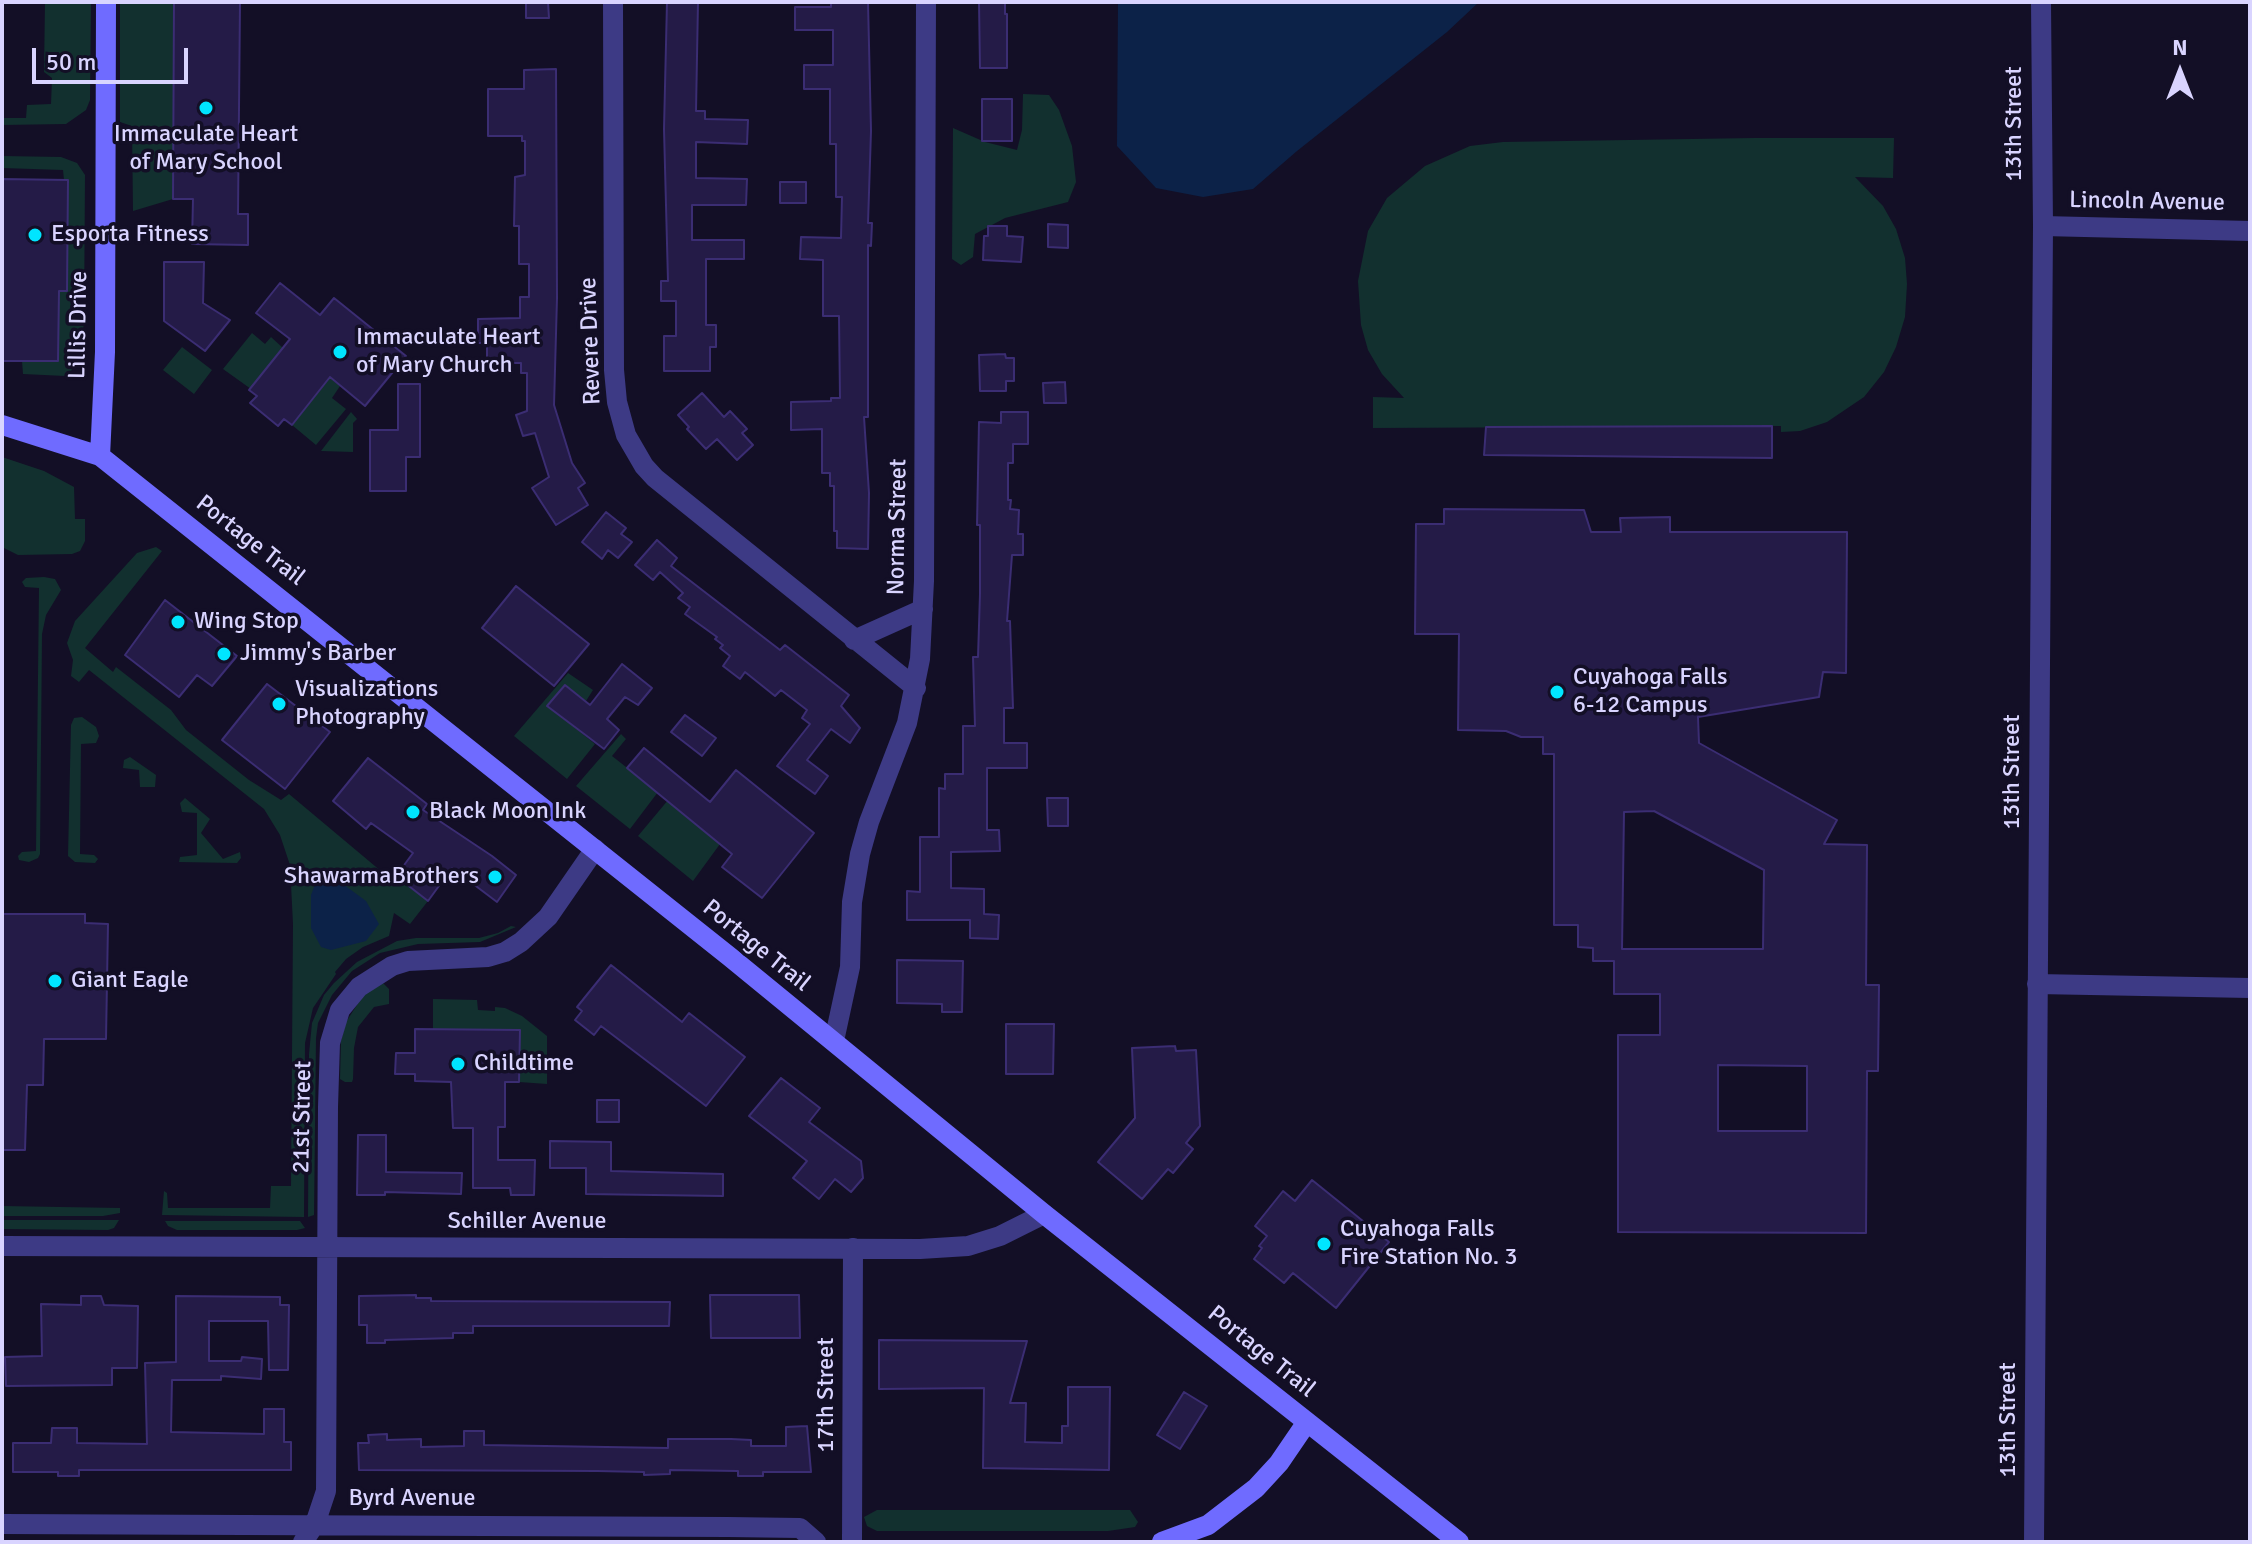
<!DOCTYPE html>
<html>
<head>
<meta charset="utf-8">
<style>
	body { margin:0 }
	#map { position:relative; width:2252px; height:1544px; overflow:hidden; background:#130f26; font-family:Signika,sans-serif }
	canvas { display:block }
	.frame { position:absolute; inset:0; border:4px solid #d9d4ff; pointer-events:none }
	.north { position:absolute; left:2140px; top:32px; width:80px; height:80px; -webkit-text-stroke:6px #130f26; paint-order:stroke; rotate:0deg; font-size:22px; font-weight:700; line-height:32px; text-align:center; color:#d9d4ff }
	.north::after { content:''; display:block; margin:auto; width:28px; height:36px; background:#d9d4ff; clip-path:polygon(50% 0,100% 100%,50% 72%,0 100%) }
	.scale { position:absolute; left:32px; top:48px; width:156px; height:36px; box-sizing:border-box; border:4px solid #d9d4ff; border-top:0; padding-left:10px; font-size:24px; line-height:28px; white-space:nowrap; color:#d9d4ff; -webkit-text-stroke:6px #130f26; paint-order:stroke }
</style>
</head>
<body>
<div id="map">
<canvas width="2252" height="1544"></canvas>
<div class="frame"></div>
<div class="north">N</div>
<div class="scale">50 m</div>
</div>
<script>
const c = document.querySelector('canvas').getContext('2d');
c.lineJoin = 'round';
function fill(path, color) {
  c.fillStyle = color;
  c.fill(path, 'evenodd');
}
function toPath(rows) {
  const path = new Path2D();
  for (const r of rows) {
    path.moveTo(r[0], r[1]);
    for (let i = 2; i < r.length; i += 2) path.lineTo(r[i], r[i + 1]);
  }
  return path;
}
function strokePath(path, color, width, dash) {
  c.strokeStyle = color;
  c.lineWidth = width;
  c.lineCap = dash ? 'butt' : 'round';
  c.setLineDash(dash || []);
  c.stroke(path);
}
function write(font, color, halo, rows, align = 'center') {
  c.font = font + ' Signika,sans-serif';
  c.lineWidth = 7;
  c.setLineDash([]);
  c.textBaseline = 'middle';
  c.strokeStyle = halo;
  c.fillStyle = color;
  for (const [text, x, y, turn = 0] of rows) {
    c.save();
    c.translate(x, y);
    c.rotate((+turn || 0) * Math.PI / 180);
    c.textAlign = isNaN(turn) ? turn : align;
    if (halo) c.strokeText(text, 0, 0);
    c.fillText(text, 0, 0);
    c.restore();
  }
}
const green = toPath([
	[45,2,91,2,90,100,86,110,66,124,2,125,2,118,26,118,27,105,51,104,52,78,44,72],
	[120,2,174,2,173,199,133,211,132,126,120,122],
	[1023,94,1049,95,1059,110,1072,146,1076,182,1068,202,1005,218,975,234,973,257,961,265,952,259,953,128,985,142,1017,150,1022,130],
	[1754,138,1894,138,1893,178,1855,177,1883,206,1896,229,1905,258,1907,284,1905,317,1896,347,1884,372,1864,397,1827,422,1800,431,1781,432,1781,426,1373,428,1373,397,1404,398,1382,374,1368,350,1361,325,1358,281,1368,231,1387,198,1425,166,1470,146,1503,142],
	[2,156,61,157,77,163,85,175,84,324,76,360,72,370,65,376,23,374,22,361,58,360,59,291,68,180,64,180,63,170,2,168],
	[252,333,265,344,271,337,283,348,251,389,223,369],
	[182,347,212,370,194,394,163,370],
	[330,378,340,386,332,398,346,409,316,445,292,425],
	[351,412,357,419,353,423,353,452,321,451],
	[2,457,44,471,74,487,75,519,85,519,85,541,80,551,72,554,18,555,2,547],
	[156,547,162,551,85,648,113,672,116,667,171,710,186,730,249,780,281,800,289,794,394,882,399,878,428,901,410,924,394,913,389,936,363,947,346,959,335,972,336,974,313,1008,305,1043,304,1217,162,1215,164,1191,167,1193,168,1208,270,1208,271,1186,291,1186,293,924,290,865,280,835,264,809,89,670,79,682,71,676,73,660,67,643,75,621,137,553],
	[44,577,55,579,61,590,46,615,42,634,40,854,38,858,29,862,19,860,18,856,22,852,36,851,39,588,25,587,22,582,26,578],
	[568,673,593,690,586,701,564,685,548,706,595,744,567,779,514,736],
	[82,717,96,727,99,736,96,743,81,744,80,854,94,855,98,859,95,863,75,862,68,856,71,725,74,718],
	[621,734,626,739,612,756,658,792,630,829,576,786],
	[130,757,156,775,155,787,140,787,139,770,123,768,124,760],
	[684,781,690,786,673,806,720,844,693,881,638,836],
	[185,798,210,819,201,833,223,859,240,852,241,858,237,863,179,862,180,857,197,855,197,813,182,812,180,803],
	[511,926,516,927,480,942,418,944,380,953,352,971,332,995,318,1023,316,1038,314,1215,308,1217,309,1054,312,1023,324,995,334,983,357,962,397,941,416,938,479,938,498,933],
	[382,982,389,989,389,1004,374,1007,358,1027,354,1048,353,1079,352,1082,345,1082,340,1079,341,1041,346,1022,364,994],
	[433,999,477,1000,478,1010,495,1011,495,1007,505,1008,522,1016,547,1036,547,1084,519,1082,519,1030,433,1029],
	[2,1206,120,1208,120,1213,103,1216,2,1216],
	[2,1220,119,1220,114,1228,108,1230,2,1229],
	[165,1221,300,1221,305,1228,297,1230,177,1230,168,1226],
	[877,1510,1130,1510,1138,1522,1135,1527,1108,1531,877,1531,867,1526,864,1517]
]);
const water = toPath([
	[1118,2,1479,2,1447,32,1297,151,1253,189,1203,197,1156,188,1117,146],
	[319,874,332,876,366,901,379,924,366,941,331,950,321,947,311,928,311,895]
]);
const building = toPath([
	[174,2,240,2,238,214,248,214,248,245,192,244,193,199,173,199,174,2],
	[526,2,548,2,549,18,526,18,526,2],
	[667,2,698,2,696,111,705,111,705,119,748,120,747,144,696,142,696,178,747,179,746,205,692,205,692,240,744,240,744,259,706,259,706,325,716,325,716,347,710,347,710,371,664,371,664,336,676,336,676,301,661,301,661,281,668,281,664,129,667,2],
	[831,2,868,2,871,131,868,223,872,223,871,246,868,245,868,417,864,417,869,493,868,549,837,548,837,531,834,531,834,486,830,486,830,473,822,473,822,429,791,430,791,402,831,401,831,398,840,398,839,316,823,316,823,260,800,259,801,237,841,238,842,197,836,197,836,144,830,144,830,89,804,89,804,65,833,65,833,30,795,30,795,7,831,7,831,2],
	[979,2,1005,2,1005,14,1007,14,1007,68,980,68,979,2],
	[556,69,557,298,554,405,572,463,585,483,578,488,588,505,556,525,532,488,549,477,535,433,523,436,516,415,527,411,527,373,521,373,521,363,487,363,487,343,478,343,478,319,520,318,520,297,529,297,529,264,519,264,519,226,514,226,515,177,525,175,525,141,522,141,522,136,488,136,488,89,524,89,524,70,556,69],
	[982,99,1012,99,1012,141,982,141,982,99],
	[2,179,68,180,67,291,59,291,58,361,2,361,2,179],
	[780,182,806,182,806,203,780,203,780,182],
	[1048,224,1068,225,1068,248,1048,247,1048,224],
	[988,226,1007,226,1007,236,1023,237,1021,262,983,260,984,236,988,236,988,226],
	[164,262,204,262,203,303,230,320,205,351,164,321,164,262],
	[280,283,320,315,334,298,406,356,365,406,330,377,292,425,284,419,278,426,250,403,257,396,249,390,290,339,256,313,280,283],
	[1005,354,1006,358,1014,358,1014,381,1006,381,1006,391,980,391,979,355,1005,354],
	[1065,382,1066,403,1044,403,1043,383,1065,382],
	[398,384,420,384,420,457,406,457,406,491,370,491,370,430,398,430,398,384],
	[702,393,724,417,730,411,747,429,742,433,753,445,737,460,717,439,706,449,687,429,689,427,678,415,702,393],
	[1001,412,1028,412,1028,444,1013,444,1013,463,1008,463,1008,500,1011,500,1010,509,1019,510,1018,534,1023,534,1023,555,1012,555,1007,621,1010,621,1013,708,1004,708,1004,743,1027,743,1027,768,987,768,987,830,999,830,1000,851,951,852,951,888,984,889,984,914,999,915,998,939,970,938,970,920,907,920,907,891,920,892,920,837,939,837,939,788,945,789,945,774,963,774,963,726,975,726,973,657,978,657,980,594,980,525,977,525,979,422,1001,423,1001,412],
	[1772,426,1772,458,1484,455,1486,427,1772,426],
	[1444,509,1584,510,1591,532,1621,532,1620,518,1670,517,1670,532,1847,532,1846,673,1823,672,1819,697,1698,717,1699,743,1837,820,1824,844,1867,845,1866,985,1879,985,1878,1071,1867,1071,1866,1233,1618,1232,1618,1035,1660,1035,1660,994,1614,994,1614,961,1593,961,1593,948,1578,947,1578,925,1554,925,1554,754,1543,754,1543,737,1521,737,1506,731,1458,730,1459,634,1415,634,1416,524,1444,524,1444,509],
	[1654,811,1764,870,1763,949,1622,949,1624,812,1654,811],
	[1718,1065,1807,1066,1807,1131,1718,1131,1718,1065],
	[606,512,626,528,621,534,632,542,618,558,608,550,602,559,582,542,606,512],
	[657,540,677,558,671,566,780,650,785,645,849,695,841,706,860,728,850,743,831,729,807,760,828,776,815,794,777,766,810,724,802,718,807,710,781,690,775,696,745,672,740,679,723,666,730,656,720,648,723,645,715,639,717,637,685,614,690,607,678,598,683,593,660,572,653,580,635,565,657,540],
	[516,586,589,644,554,686,482,628,516,586],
	[165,600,237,656,212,686,197,675,179,697,125,655,165,600],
	[622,664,652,688,638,705,625,697,607,719,619,730,604,749,547,706,565,685,590,705,622,664],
	[267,684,330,732,285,789,222,740,267,684],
	[685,715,716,738,702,756,671,732,685,715],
	[644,748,710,802,736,770,814,833,762,898,722,867,732,854,627,768,644,748],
	[368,758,427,804,423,810,492,856,516,875,497,902,452,868,428,901,396,876,413,853,371,823,366,829,333,801,368,758],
	[1047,798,1068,798,1068,826,1048,826,1047,798],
	[2,914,85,914,85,923,108,924,106,1039,44,1039,43,1085,27,1085,25,1150,2,1150,2,914],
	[897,960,963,961,962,1012,942,1012,942,1004,897,1003,897,960],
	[611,965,682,1022,689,1013,745,1057,706,1106,601,1026,594,1035,575,1020,582,1011,577,1007,611,965],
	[1006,1024,1054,1024,1053,1074,1006,1074,1006,1024],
	[415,1029,520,1030,519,1082,505,1082,505,1127,498,1127,498,1160,535,1160,534,1195,511,1195,510,1188,473,1188,473,1128,453,1128,451,1082,415,1081,415,1074,395,1074,396,1053,415,1053,415,1029],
	[1175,1046,1176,1051,1196,1050,1200,1126,1186,1143,1193,1149,1173,1173,1168,1169,1142,1199,1098,1162,1135,1118,1132,1048,1175,1046],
	[781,1078,820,1108,809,1122,861,1161,863,1178,851,1192,835,1179,819,1199,793,1178,807,1161,749,1116,781,1078],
	[597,1100,619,1100,619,1122,597,1122,597,1100],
	[358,1135,386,1135,386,1172,462,1173,461,1194,385,1192,385,1195,357,1195,358,1135],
	[550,1141,611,1142,611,1171,723,1174,723,1196,586,1194,586,1168,550,1168,550,1141],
	[1312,1180,1389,1242,1336,1308,1293,1273,1284,1283,1254,1259,1262,1248,1259,1246,1267,1236,1255,1226,1283,1191,1295,1201,1312,1180],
	[416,1295,416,1298,431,1298,431,1301,670,1302,669,1326,473,1326,473,1333,453,1333,453,1338,385,1340,385,1343,367,1343,367,1325,359,1325,359,1296,416,1295],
	[710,1295,799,1295,800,1338,711,1338,710,1295],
	[81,1296,101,1296,104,1305,138,1306,137,1368,112,1368,112,1385,6,1386,5,1357,42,1356,41,1304,81,1305,81,1296],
	[176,1296,280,1297,280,1305,289,1305,288,1370,269,1370,268,1321,209,1321,209,1361,241,1361,242,1357,262,1359,261,1379,221,1376,221,1380,172,1380,171,1432,264,1434,264,1409,284,1409,284,1442,291,1442,291,1470,79,1470,79,1476,58,1476,58,1472,13,1472,13,1443,51,1443,52,1428,77,1428,77,1443,147,1444,145,1363,176,1362,176,1296],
	[879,1340,1027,1341,1010,1403,1026,1403,1025,1442,1062,1443,1062,1426,1068,1426,1068,1387,1110,1387,1109,1470,983,1468,984,1388,879,1389,879,1340],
	[1184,1392,1207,1406,1180,1449,1157,1435,1184,1392],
	[807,1426,811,1472,763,1472,763,1476,738,1476,738,1471,670,1470,670,1474,644,1475,644,1472,597,1471,359,1470,358,1443,369,1443,368,1435,387,1434,387,1440,421,1439,421,1447,464,1446,464,1431,484,1431,484,1445,668,1448,668,1439,731,1439,751,1440,751,1446,786,1446,786,1427,807,1426]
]);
const street = toPath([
	[613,2,614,370,617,402,626,435,644,466,655,478,916,688],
	[2043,226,2250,231],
	[854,640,923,609],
	[2037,984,2250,988],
	[834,1041,850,967,852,902,860,854,869,822,907,723,920,659,924,581,926,2],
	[2,1246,920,1249,968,1246,1000,1236,1044,1214],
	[2,1524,728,1527,800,1528,816,1542],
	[303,1542,315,1524,326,1491,328,1107,330,1043,340,1010,359,987,392,966,408,961,488,957,505,952,521,942,548,917,595,849],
	[852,1542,853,1248],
	[2034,1542,2043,226,2041,2]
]);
const secondary = toPath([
	[2,425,100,456,730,957,1044,1214,1459,1542],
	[100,456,105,352,106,2],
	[1162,1542,1208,1525,1256,1488,1279,1463,1307,1422]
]);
const markers = [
	[206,108,8,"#00e5ff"],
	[35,235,8,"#00e5ff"],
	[340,352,8,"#00e5ff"],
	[178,622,8,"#00e5ff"],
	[224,654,8,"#00e5ff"],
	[1557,692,8,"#00e5ff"],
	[279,704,8,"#00e5ff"],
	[413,812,8,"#00e5ff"],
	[495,877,8,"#00e5ff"],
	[55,981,8,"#00e5ff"],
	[458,1064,8,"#00e5ff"],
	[1324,1244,8,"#00e5ff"]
];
const streetNames = [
	["13th Street",2015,124,-90],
	["Lincoln Avenue",2147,202,1],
	["Lillis Drive",79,325,-89],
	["Revere Drive",591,341,-92],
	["Norma Street",898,527,-89],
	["Portage Trail",250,541,38],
	["13th Street",2013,772,-90],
	["Portage Trail",756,946,39],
	["21st Street",303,1117,-89],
	["Schiller Avenue",527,1222],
	["Portage Trail",1261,1352,39],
	["17th Street",827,1395,-90],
	["13th Street",2009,1420,-90],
	["Byrd Avenue",412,1499]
];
const poiNames = [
	["Immaculate Heart",206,135,"center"],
	["of Mary School",206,163,"center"],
	["Esporta Fitness",51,235],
	["Immaculate Heart",356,338],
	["of Mary Church",356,366],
	["Wing Stop",194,622],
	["Jimmy's Barber",240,654],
	["Cuyahoga Falls",1573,678],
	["6-12 Campus",1573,706],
	["Visualizations",295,690],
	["Photography",295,718],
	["Black Moon Ink",429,812],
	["ShawarmaBrothers",479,877,"right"],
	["Giant Eagle",71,981],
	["Childtime",474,1064],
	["Cuyahoga Falls",1340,1230],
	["Fire Station No. 3",1340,1258]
];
fill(green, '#12302f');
fill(water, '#0c2248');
fill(building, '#241b47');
strokePath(building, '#3b2d73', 2);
strokePath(street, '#3d3a85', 20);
strokePath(secondary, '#6f6bff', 20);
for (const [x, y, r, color] of markers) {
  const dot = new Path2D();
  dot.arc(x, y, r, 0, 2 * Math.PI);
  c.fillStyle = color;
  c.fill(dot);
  strokePath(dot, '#130f26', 3);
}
write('24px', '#d9d4ff', '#130f26', streetNames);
write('24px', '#d9d4ff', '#130f26', poiNames, 'left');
</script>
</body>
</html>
